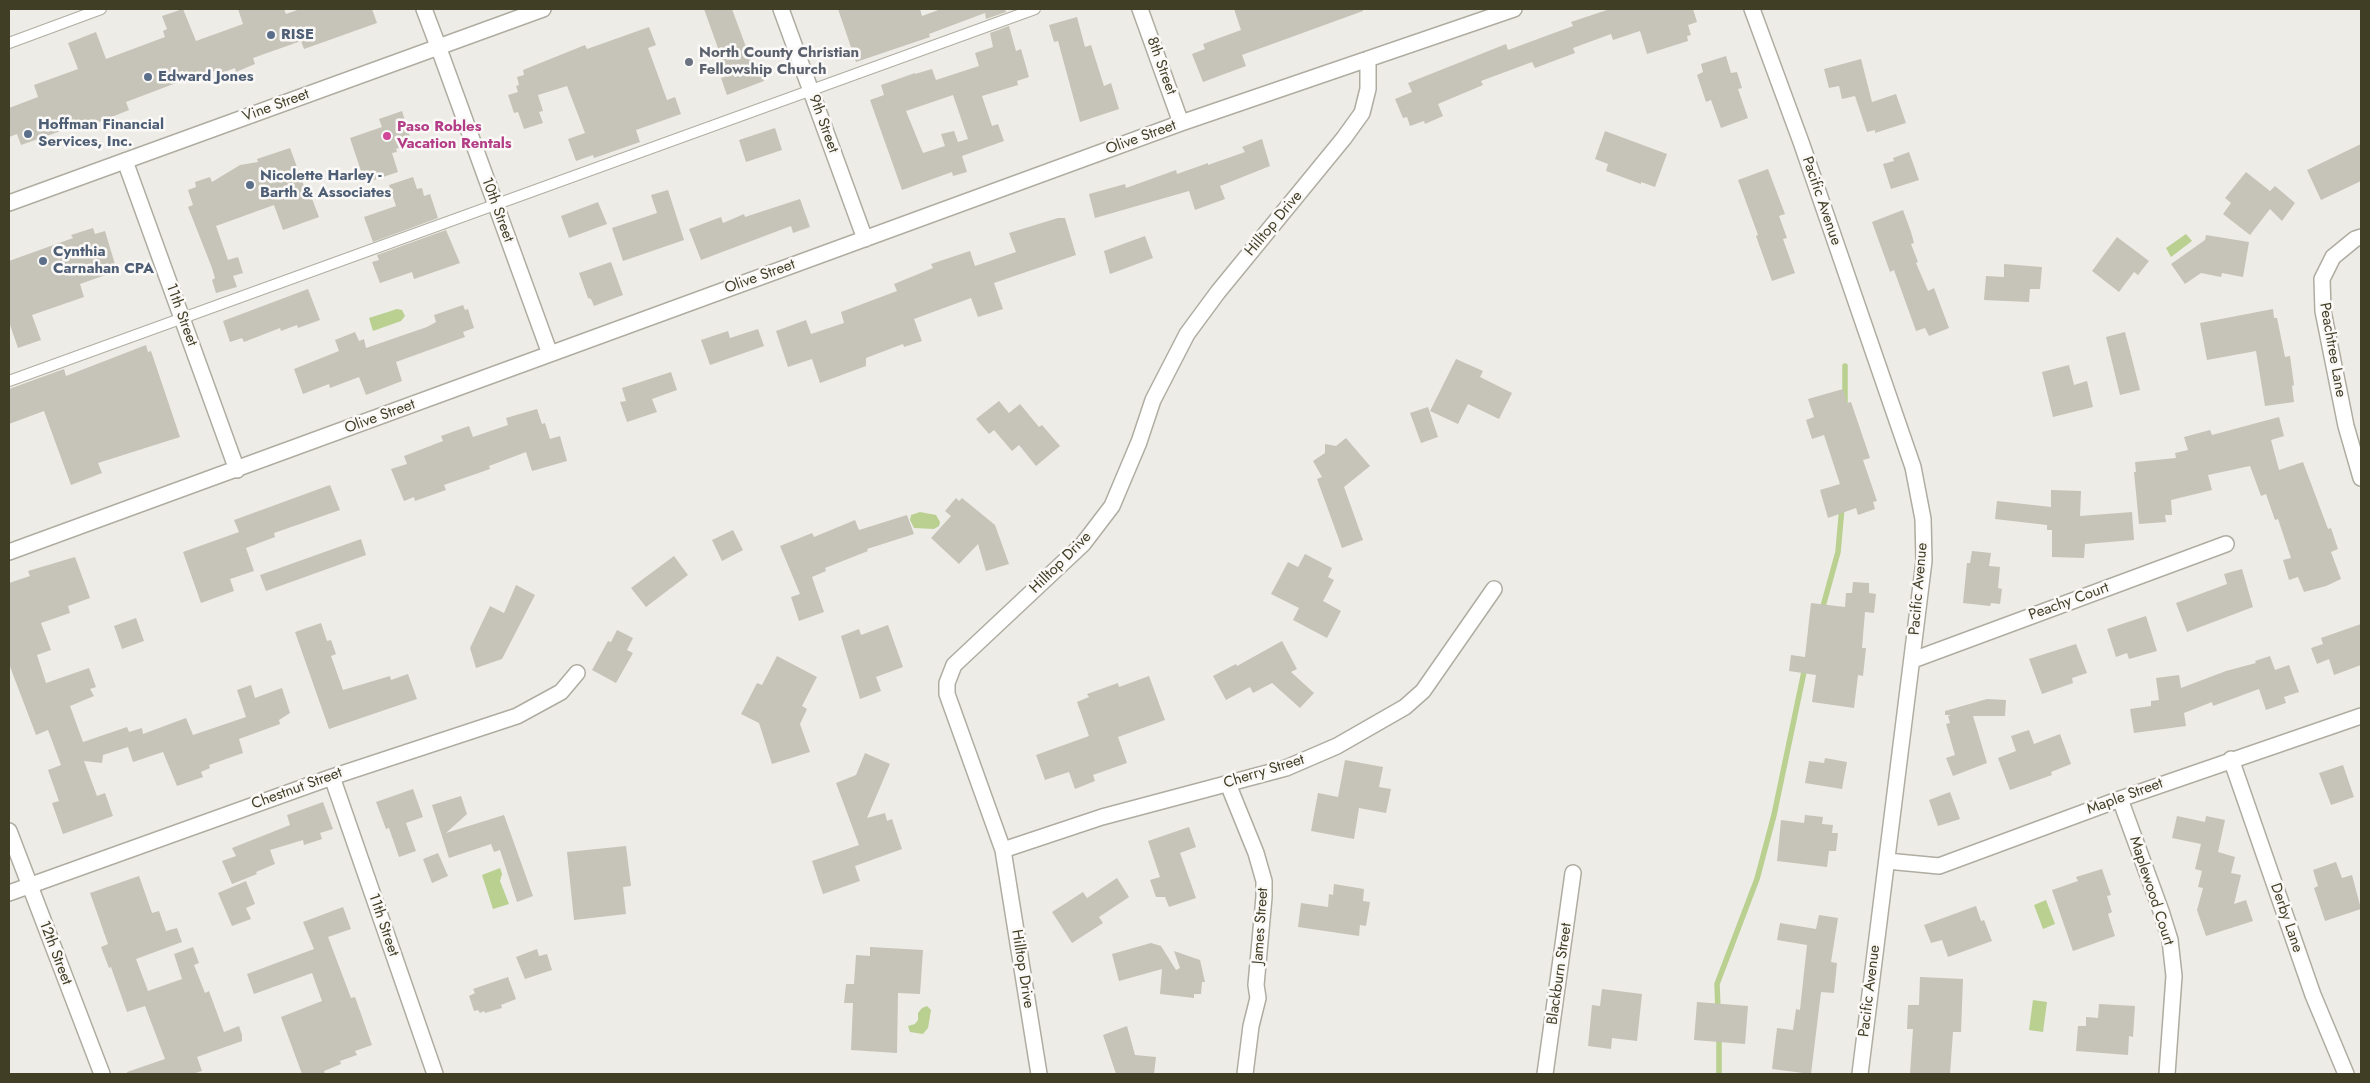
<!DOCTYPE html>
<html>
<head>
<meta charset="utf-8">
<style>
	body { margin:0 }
	#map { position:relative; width:2370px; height:1083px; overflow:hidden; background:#eeece6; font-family:Jost,sans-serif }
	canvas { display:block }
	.frame { position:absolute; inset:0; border:10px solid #403e25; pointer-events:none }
</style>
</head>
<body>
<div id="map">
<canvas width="2370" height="1083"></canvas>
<div class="frame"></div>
</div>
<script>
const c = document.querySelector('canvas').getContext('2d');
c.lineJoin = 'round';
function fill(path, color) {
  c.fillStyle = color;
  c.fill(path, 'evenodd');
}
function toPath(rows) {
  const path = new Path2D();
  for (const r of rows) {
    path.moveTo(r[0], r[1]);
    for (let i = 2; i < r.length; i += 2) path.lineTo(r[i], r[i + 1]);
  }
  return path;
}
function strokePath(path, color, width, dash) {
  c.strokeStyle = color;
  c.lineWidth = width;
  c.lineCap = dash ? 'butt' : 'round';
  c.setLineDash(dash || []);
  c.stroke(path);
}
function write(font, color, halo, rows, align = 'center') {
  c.font = font + ' Jost,sans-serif';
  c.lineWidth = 5;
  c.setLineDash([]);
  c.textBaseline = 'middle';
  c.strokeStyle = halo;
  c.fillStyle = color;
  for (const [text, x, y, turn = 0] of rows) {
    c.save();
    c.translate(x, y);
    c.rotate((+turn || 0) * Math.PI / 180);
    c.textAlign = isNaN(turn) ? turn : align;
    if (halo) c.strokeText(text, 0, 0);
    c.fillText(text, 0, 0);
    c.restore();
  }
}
const water = toPath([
	[2186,234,2192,241,2171,257,2166,248],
	[397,309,402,310,405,316,401,321,373,331,369,318],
	[920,512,936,515,940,522,939,526,934,529,914,528,910,520,911,515],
	[500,868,502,874,500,881,509,904,493,909,482,875],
	[2046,900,2055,924,2043,929,2034,905],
	[2033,1000,2047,1002,2043,1032,2029,1030],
	[927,1006,931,1010,928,1028,923,1034,910,1032,908,1026,915,1024,918,1020,918,1013,922,1008]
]);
const stream = toPath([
	[1845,366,1845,402],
	[1822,610,1838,552,1842,507],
	[1718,1010,1717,984,1757,879,1774,815,1805,667],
	[1719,1074,1719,1037]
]);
const building = toPath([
	[183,9,196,41,243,24,238,9,284,9,286,14,300,9,372,9,377,23,304,49,301,41,253,58,255,64,236,72,235,68,216,75,214,71,176,83,126,102,129,110,94,124,92,120,21,145,17,134,9,137,9,108,38,97,34,85,78,69,68,43,96,32,106,59,165,37,163,31,167,29,162,16],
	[704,9,732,9,753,66,758,64,764,81,727,95,721,78,728,76],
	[838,9,920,9,922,16,941,9,1005,9,1006,12,986,19,985,13,929,34,930,37,856,62],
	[1234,9,1363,9,1363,11,1242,55,1246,66,1203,82,1192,54,1205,49,1203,44,1241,30],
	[1610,9,1693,9,1697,22,1688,25,1691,35,1687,36,1688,41,1647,54,1640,31,1613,40,1611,34,1573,48,1575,53,1535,68,1532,62,1481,81,1483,85,1438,104,1443,116,1425,124,1424,121,1410,126,1407,117,1403,118,1395,99,1412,92,1408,83,1506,44,1508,50,1573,26,1571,22],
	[1077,17,1085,47,1091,45,1104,86,1111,83,1119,109,1080,122,1058,41,1054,42,1049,25],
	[1009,26,1016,51,1021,49,1029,77,1017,81,1018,85,982,96,992,126,998,124,1004,141,962,156,967,172,953,176,952,172,902,190,870,100,884,95,881,85,915,73,915,74,932,69,936,80,979,66,975,53,993,47,990,33],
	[953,95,968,139,958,142,954,131,941,134,945,146,923,153,906,111],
	[649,27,656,45,648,48,667,100,675,97,681,114,636,130,640,142,594,158,593,155,576,161,568,139,585,133,567,86,538,95,543,111,539,112,543,123,524,129,518,112,514,113,508,95,518,92,516,86,519,85,517,77,524,75,523,70,585,45,587,49],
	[1726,56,1731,73,1737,72,1742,88,1738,89,1748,118,1721,128,1711,100,1706,102,1697,75,1703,72,1701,64],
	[1861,59,1872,102,1896,94,1906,123,1875,133,1875,130,1867,132,1855,96,1842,99,1839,86,1829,88,1824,69],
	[402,111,412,143,396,149,397,152,392,153,398,172,365,183,350,138,382,127,379,119],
	[775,128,782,150,746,162,739,140],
	[1605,131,1667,154,1655,187,1641,182,1641,184,1606,171,1608,164,1595,159],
	[1262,139,1270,166,1220,186,1225,199,1195,210,1189,191,1095,218,1089,194,1125,184,1126,188,1176,170,1177,174,1208,163,1208,165,1245,152,1242,147],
	[2361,144,2361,181,2321,200,2307,170],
	[290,148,308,197,311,196,319,217,283,230,274,205,216,226,228,260,238,257,243,273,233,276,237,287,216,293,212,280,215,278,212,268,188,207,193,205,188,190,196,187,195,182,210,177,212,182,240,165,258,162,257,159],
	[1909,152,1919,180,1891,189,1883,164,1894,161,1893,158],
	[1768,169,1785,214,1779,216,1787,238,1783,239,1795,273,1772,281,1756,236,1758,235,1738,180],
	[2246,172,2270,191,2275,186,2295,203,2282,221,2270,209,2250,235,2223,214,2231,203,2225,198],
	[413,177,417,189,422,188,424,196,430,194,438,218,373,242,364,217,396,206,389,185],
	[668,190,684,240,623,261,612,228,657,213,651,195],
	[800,199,810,227,793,233,791,226,701,260,689,229,721,217,723,223,744,214,745,217],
	[598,202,607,224,569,238,561,216],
	[1903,210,1911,232,1914,243,1911,244,1918,262,1916,263,1928,291,1934,288,1949,328,1929,336,1925,328,1916,331,1894,270,1890,272,1872,222],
	[1058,218,1065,218,1076,255,994,283,1003,309,978,317,971,298,914,319,922,341,904,347,903,344,866,358,866,366,820,383,812,359,788,367,776,331,806,320,811,334,844,323,841,312,897,291,894,284,933,268,931,264,970,251,975,266,1016,252,1009,233],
	[93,228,95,234,105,231,117,271,80,284,84,297,32,315,41,340,18,348,9,322,9,261,73,238,71,235],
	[446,230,460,263,414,279,412,272,380,283,372,262,379,260,377,255],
	[2206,235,2249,242,2243,277,2222,273,2221,277,2201,273,2185,284,2171,264,2205,240],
	[1145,236,1153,258,1110,274,1104,251],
	[2117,237,2149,261,2138,275,2134,272,2119,292,2092,271],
	[611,262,623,295,594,306,591,299,588,298,579,273],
	[2004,264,2042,267,2040,289,2030,289,2029,302,1984,300,1986,276,2004,277],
	[308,289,320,320,298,328,297,325,281,331,280,328,244,342,242,338,230,342,223,321],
	[463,305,465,310,468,309,474,328,463,332,465,337,396,362,402,381,366,395,359,377,330,388,329,384,303,394,294,369,339,351,335,340,355,332,359,341,364,339,366,348,427,327,436,322,434,315],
	[2273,309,2274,318,2277,318,2285,357,2290,356,2294,385,2292,386,2294,402,2265,406,2256,351,2207,360,2200,323],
	[758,329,764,346,710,365,701,340,728,331,730,338],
	[2125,332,2140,390,2120,395,2106,337],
	[146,345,148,352,151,351,180,437,98,463,102,473,71,485,44,411,9,424,9,389,64,369,66,376],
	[1456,359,1483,371,1480,377,1512,393,1499,419,1468,404,1458,424,1430,411],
	[2069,365,2074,385,2087,381,2093,407,2053,417,2042,372],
	[671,372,677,390,652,399,657,412,627,422,620,402,626,401,622,388],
	[1843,389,1847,403,1851,402,1870,458,1863,460,1877,501,1873,502,1875,509,1858,515,1856,508,1828,518,1820,490,1840,484,1824,435,1812,439,1806,420,1814,417,1808,399],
	[999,401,1009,413,1020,404,1039,427,1042,425,1060,446,1036,466,1019,445,1012,451,994,430,989,434,976,419],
	[1428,407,1438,437,1421,443,1410,413],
	[537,409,542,424,545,423,550,439,560,436,567,461,532,471,526,452,489,466,490,469,444,485,446,490,415,501,414,497,404,501,391,469,407,464,404,456,443,441,441,436,469,426,473,437,508,425,506,418],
	[2279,417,2284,436,2271,440,2279,470,2303,462,2328,529,2331,528,2338,549,2331,552,2341,579,2326,586,2304,592,2298,577,2289,580,2283,560,2291,558,2278,519,2275,520,2266,494,2261,496,2250,466,2208,475,2212,490,2171,500,2172,515,2165,515,2166,522,2139,524,2134,472,2136,472,2135,462,2176,458,2175,453,2188,450,2184,437,2210,430,2212,435],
	[1346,438,1370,466,1344,487,1363,540,1342,548,1317,479,1322,477,1313,461,1325,453,1325,444,1336,446],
	[330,485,340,510,274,533,275,537,246,548,254,571,230,579,234,591,201,603,183,552,239,532,234,520],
	[2051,490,2081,491,2080,516,2132,512,2134,540,2085,544,2084,558,2052,557,2052,530,2047,530,2047,525,1995,519,1997,501,2051,507],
	[956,498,959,501,962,498,995,525,1009,564,986,571,978,544,959,564,931,538,951,516,945,511],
	[907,515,914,534,867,549,868,551,825,568,826,571,812,577,824,612,799,621,791,597,800,594,780,546,812,533,814,537,855,520,859,530],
	[733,530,743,550,722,561,712,540],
	[361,539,366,555,266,591,260,575],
	[1972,551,1991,553,1989,566,2000,567,1998,588,2002,589,2000,604,1991,603,1990,606,1963,603,1967,563,1970,563],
	[1305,554,1332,568,1328,577,1334,580,1323,601,1341,611,1327,638,1293,620,1299,608,1271,594,1288,562,1298,567],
	[674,556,688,575,646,607,631,588],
	[75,557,90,598,68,606,70,613,41,623,51,650,37,655,46,683,89,668,96,687,90,689,94,696,70,706,83,742,127,727,129,732,142,728,143,734,186,718,193,735,246,717,237,690,251,685,255,698,282,688,290,713,279,720,280,724,239,739,243,753,209,765,210,768,201,772,203,777,177,786,163,752,133,762,128,747,103,755,102,763,84,761,97,796,105,793,113,816,63,834,52,803,59,801,48,770,61,765,48,730,36,735,9,664,9,583,30,576,28,571],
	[2242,569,2253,607,2187,632,2176,603,2227,584,2224,574],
	[1853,582,1869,583,1869,593,1876,594,1874,613,1865,612,1862,648,1866,648,1863,676,1858,675,1854,708,1812,702,1816,675,1789,671,1791,655,1805,657,1811,603,1845,607,1846,593,1852,593],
	[516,585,535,595,502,659,476,668,470,648,490,606,504,613],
	[2146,616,2157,651,2129,659,2127,653,2116,657,2107,629],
	[136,618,144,641,122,649,114,626],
	[321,623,327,641,331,640,336,654,331,656,343,690,390,676,391,680,408,674,417,699,329,729,295,632],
	[2361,624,2361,665,2334,675,2329,659,2317,664,2311,648,2323,644,2321,638],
	[888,625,903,667,876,677,881,691,860,699,841,636,859,629,861,635],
	[617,630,633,638,627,650,633,653,616,683,592,670,608,641,611,642],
	[1282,641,1297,669,1291,672,1314,693,1300,708,1272,683,1253,693,1250,687,1226,700,1213,676,1236,664,1237,666],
	[2076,644,2087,673,2072,678,2073,683,2042,694,2029,659],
	[777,656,817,677,802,706,807,709,800,724,810,752,772,764,759,723,741,714,757,683,762,685],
	[2270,656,2275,670,2289,665,2299,692,2284,697,2286,703,2266,710,2259,689,2213,706,2212,702,2184,713,2186,726,2134,733,2130,709,2151,706,2151,701,2159,700,2156,678,2179,675,2181,688,2226,671,2256,663,2255,661],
	[1149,676,1165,720,1118,737,1127,763,1093,775,1095,781,1075,789,1069,772,1045,780,1036,755,1089,736,1077,702,1089,697,1087,694,1118,683,1119,687],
	[1987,699,2006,700,2005,716,1973,716,1987,763,1953,776,1946,758,1955,755,1946,724,1950,723,1948,716,1951,715,1945,715,1945,711],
	[2029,730,2034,744,2060,734,2071,764,2051,772,2052,775,2010,790,1998,758,2016,751,2011,736],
	[865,753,890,764,867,818,885,813,887,821,892,819,902,849,855,866,860,881,823,894,812,861,859,845,836,783,856,775],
	[1825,758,1847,762,1842,789,1805,783,1809,761,1824,763],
	[1345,760,1383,767,1379,787,1391,789,1386,813,1359,808,1354,839,1311,831,1318,793,1338,797],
	[2343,765,2354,797,2331,805,2319,773],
	[413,789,423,817,406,823,416,851,399,857,389,828,386,829,376,802],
	[1950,792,1960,819,1938,826,1929,800],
	[461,796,467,814,446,833,504,815,533,896,517,902,500,850,494,852,491,844,449,858,432,805],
	[323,802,333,829,320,833,322,839,304,845,303,840,270,850,275,864,256,872,257,874,232,884,222,861,236,856,232,848,290,825,287,815],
	[1805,815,1823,817,1822,824,1833,825,1832,833,1838,833,1836,851,1829,851,1827,867,1777,861,1781,820,1804,823],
	[2177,816,2205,822,2206,816,2225,820,2218,852,2235,857,2231,873,2241,875,2234,904,2246,900,2253,921,2206,936,2197,910,2203,888,2198,887,2202,871,2195,869,2201,844,2172,838],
	[1189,827,1196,847,1180,853,1196,898,1169,907,1165,897,1156,897,1150,880,1160,877,1148,841],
	[626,846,631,886,623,887,626,914,574,920,567,852],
	[438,853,448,876,432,883,423,859],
	[2336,862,2342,878,2352,875,2361,909,2325,921,2314,888,2318,886,2313,870],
	[2102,869,2111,895,2107,896,2112,912,2108,914,2115,936,2073,951,2052,890,2078,881,2076,877],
	[139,876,152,913,159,911,166,931,177,928,182,942,136,959,148,991,182,979,174,954,193,947,199,963,194,965,205,993,209,991,224,1032,239,1026,242,1035,242,1041,197,1057,202,1071,192,1074,127,1074,127,1072,165,1059,145,1006,127,1012,111,967,109,968,101,947,108,944,90,893],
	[1117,878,1129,897,1099,917,1103,923,1072,943,1052,912,1083,892,1087,898],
	[246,881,255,904,246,908,251,919,232,926,218,893],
	[1334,884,1364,889,1363,901,1370,902,1366,926,1360,925,1359,936,1298,927,1301,903,1328,907,1329,894,1333,895],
	[1976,906,1981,921,1984,920,1992,941,1948,957,1942,940,1931,943,1924,925],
	[343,907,351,929,328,937,351,998,355,997,372,1045,355,1051,357,1055,340,1061,341,1064,324,1071,325,1074,302,1074,281,1017,322,1001,312,973,254,994,247,974,314,949,303,922],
	[1819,915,1838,918,1831,962,1837,963,1834,993,1821,992,1811,1074,1772,1069,1777,1028,1793,1030,1796,1009,1800,1010,1807,945,1777,940,1780,923,1816,929],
	[1151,943,1161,946,1176,970,1180,968,1174,951,1200,960,1205,982,1202,982,1201,994,1194,994,1194,998,1160,994,1162,969,1119,981,1112,954],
	[870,947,923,950,920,994,898,993,897,1053,851,1050,853,1003,844,1003,846,984,854,984,856,955,870,956],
	[537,949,539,956,547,954,552,970,525,979,516,957],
	[508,977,516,999,501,1005,502,1008,485,1013,484,1011,480,1013,478,1010,474,1011,469,996,475,993,473,989],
	[1920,977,1963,979,1961,1032,1953,1032,1950,1074,1910,1074,1913,1029,1907,1029,1908,1005,1919,1005],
	[1602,989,1642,994,1637,1041,1612,1038,1611,1049,1588,1046,1592,1005,1600,1006],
	[1697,1002,1748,1006,1745,1044,1694,1040],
	[2099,1004,2135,1006,2133,1037,2129,1036,2128,1055,2076,1051,2078,1026,2086,1026,2086,1017,2098,1018],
	[1127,1026,1135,1055,1156,1057,1154,1074,1116,1074,1103,1035]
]);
const service = toPath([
	[9,43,101,9],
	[9,381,1035,9]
]);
const minor = toPath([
	[781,9,865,239],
	[1140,9,1181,123],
	[1752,9,1801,142,1913,467,1923,519,1924,561,1860,1074],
	[438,46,550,354],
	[125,161,237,470],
	[2361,237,2355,239,2333,257,2322,279,2323,311,2346,426,2361,478],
	[9,552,1181,123,1514,9],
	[1913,660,2226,544],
	[2231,759,2313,995,2346,1074],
	[332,777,435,1074],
	[1228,784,1256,853,1264,881,1264,897,1256,985,1258,998,1251,1026,1245,1074],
	[2120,799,2161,911,2170,940,2174,976,2167,1074],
	[9,831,102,1074],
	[1003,850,1102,817,1286,768,1337,746,1405,707,1423,691,1494,589],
	[1887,861,1939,866,2120,799,2361,716],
	[9,893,332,777,517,716,561,692,577,673],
	[1039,1074,1003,850,947,694,947,683,954,665,1083,544,1112,506,1139,442,1153,400,1187,334,1218,292,1344,138,1362,113,1368,89,1368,59],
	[1545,1074,1573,873]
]);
const tertiary = toPath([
	[424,9,438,46],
	[9,203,543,9]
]);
const markers = [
	[271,35,5,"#5c6f8a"],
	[689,62,5,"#6b7280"],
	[148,77,5,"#5c6f8a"],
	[28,134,5,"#5c6f8a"],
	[387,136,5,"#d1479c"],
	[250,185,5,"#5c6f8a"],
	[43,261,5,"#5c6f8a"]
];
const serviceNames = [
	["RISE",281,35],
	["Edward Jones",158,77],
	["Hoffman Financial",38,125],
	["Services, Inc.",38,142],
	["Nicolette Harley -",260,176],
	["Barth & Associates",260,193],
	["Cynthia",53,252],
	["Carnahan CPA",53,269]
];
const worshipNames = [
	["North County Christian",699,53],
	["Fellowship Church",699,70]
];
const streetNames = [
	["8th Street",1161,66,70],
	["Vine Street",276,106,-20],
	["9th Street",823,124,70],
	["Olive Street",1141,138,-20],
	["Pacific Avenue",1821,201,71],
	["10th Street",497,210,70],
	["Hilltop Drive",1274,224,-50],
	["Olive Street",760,277,-20],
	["11th Street",181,315,70],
	["Peachtree Lane",2332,350,80],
	["Olive Street",380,417,-20],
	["Hilltop Drive",1061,563,-45],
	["Pacific Avenue",1919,589,-85],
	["Peachy Court",2069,602,-20],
	["Cherry Street",1264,772,-17],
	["Chestnut Street",297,789,-20],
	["Maple Street",2125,797,-20],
	["Maplewood Court",2151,891,72],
	["Derby Lane",2286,918,71],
	["11th Street",383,925,71],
	["James Street",1261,926,-86],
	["12th Street",55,953,69],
	["Hilltop Drive",1022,969,81],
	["Blackburn Street",1560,974,-82],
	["Pacific Avenue",1870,991,-83]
];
const hotelNames = [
	["Paso Robles",397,127],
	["Vacation Rentals",397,144]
];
fill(water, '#b9d091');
strokePath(stream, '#b9d091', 5.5);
fill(building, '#c6c3b8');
strokePath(service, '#afada1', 12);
strokePath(minor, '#afada1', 18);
strokePath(tertiary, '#afada1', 18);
strokePath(service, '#fff', 10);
strokePath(minor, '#fff', 15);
strokePath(tertiary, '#fff', 15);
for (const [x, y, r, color] of markers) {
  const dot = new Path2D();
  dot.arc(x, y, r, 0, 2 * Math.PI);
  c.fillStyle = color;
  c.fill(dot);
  strokePath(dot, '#faf9f7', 2);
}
write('bold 15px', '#4e5e75', '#faf9f7', serviceNames, 'left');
write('bold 15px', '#5b616d', '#faf9f7', worshipNames, 'left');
write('15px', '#403e25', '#faf9f7', streetNames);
write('bold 15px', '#b23c85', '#faf9f7', hotelNames, 'left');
</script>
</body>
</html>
